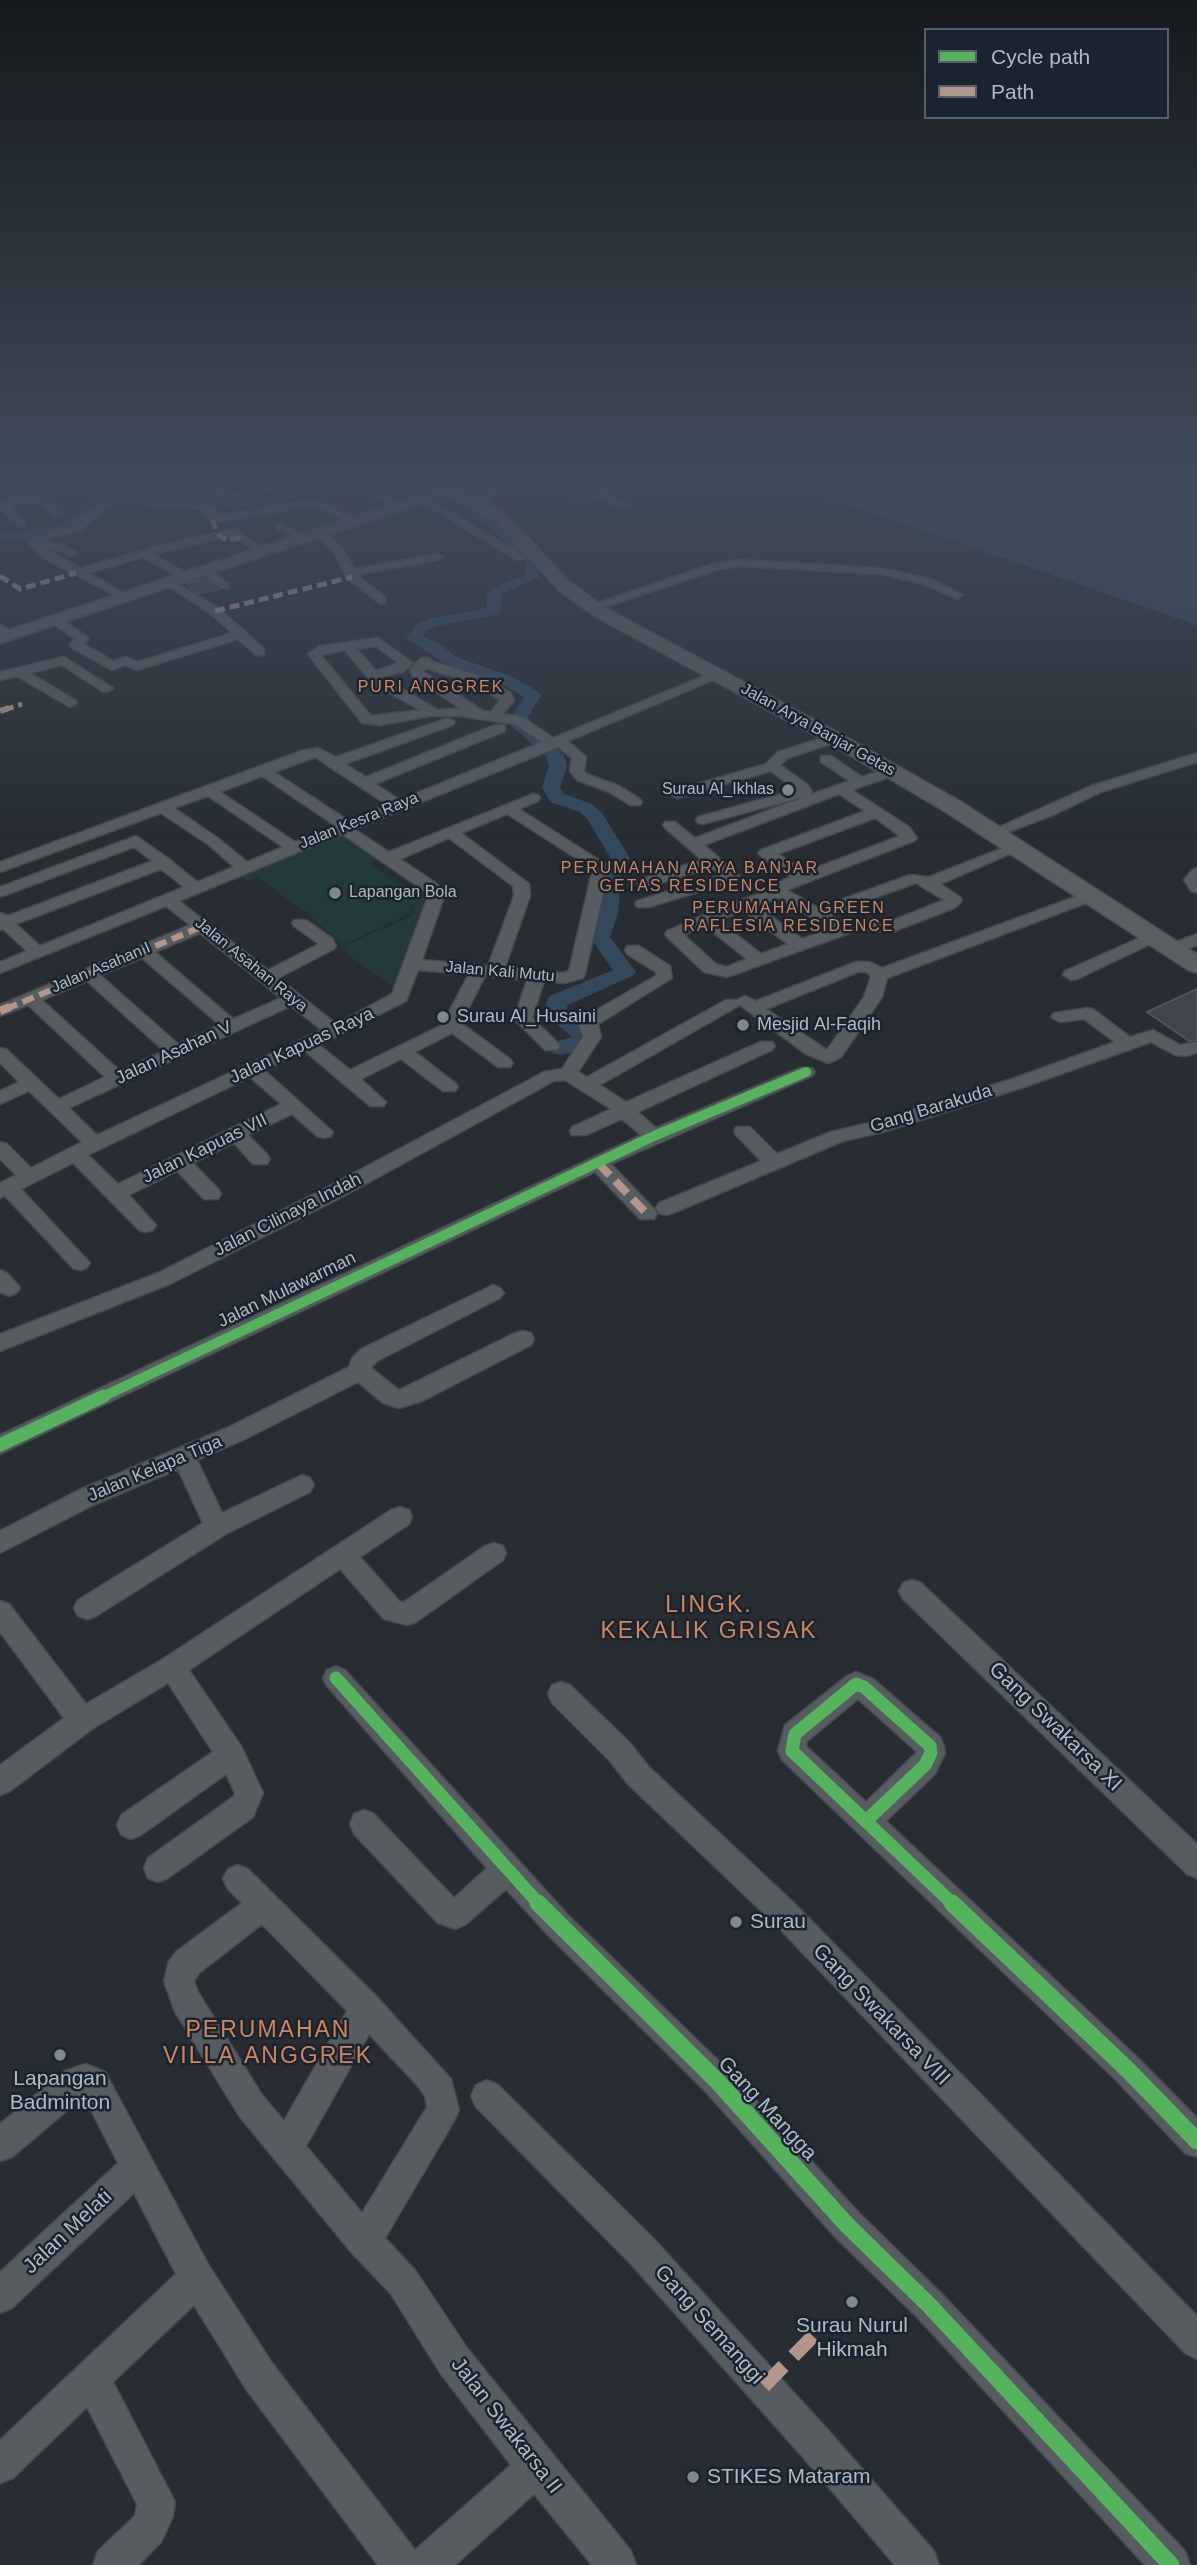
<!DOCTYPE html>
<html>
<head>
<meta charset="utf-8">
<style>
	body { margin:0 }
	#map { position:relative; width:1197px; height:2565px; overflow:hidden; background:#272d33; font-family:Arial,sans-serif }
	canvas { display:block }
	.legend { position:absolute; left:924px; top:28px; width:245px; height:91px; box-sizing:border-box; background:#1a242e; border:2px solid #56606a; margin:0; padding:9px 12px; list-style:none; font-size:21px; color:#b0bac5 }
	.legend li { display:flex; align-items:center; gap:14px; height:35px }
	.legend b { width:35px; border:2px solid #56606a }
</style>
</head>
<body>
<div id="map">
<canvas width="1197" height="2565"></canvas>
<ul class="legend">
<li><b style="height:9px;background:#56b35d"></b>Cycle path</li>
<li><b style="height:9px;background:#b2968c"></b>Path</li>
</ul>
</div>
<script>
const c = document.querySelector('canvas').getContext('2d');
c.lineJoin = 'round';
function fill(path, color) {
  c.fillStyle = color;
  c.fill(path, 'evenodd');
}
function toPath(rows) {
  const path = new Path2D();
  for (const r of rows) {
    path.moveTo(r[0], r[1]);
    for (let i = 2; i < r.length; i += 2) path.lineTo(r[i], r[i + 1]);
  }
  return path;
}
function strokePath(path, color, width, dash) {
  c.strokeStyle = color;
  c.lineWidth = width;
  c.lineCap = dash ? 'butt' : 'round';
  c.setLineDash(dash || []);
  c.stroke(path);
}
function write(font, color, halo, rows, align = 'center') {
  c.font = font + ' Arial,sans-serif';
  c.lineWidth = 5;
  c.setLineDash([]);
  c.textBaseline = 'middle';
  c.strokeStyle = halo;
  c.fillStyle = color;
  for (const [text, x, y, turn = 0] of rows) {
    c.save();
    c.translate(x, y);
    c.rotate((+turn || 0) * Math.PI / 180);
    c.textAlign = isNaN(turn) ? turn : align;
    if (halo) c.strokeText(text, 0, 0);
    c.fillText(text, 0, 0);
    c.restore();
  }
}
const green = toPath([
	[346,830,386,856,370,863,373,865,416,894,436,891,399,990,345,953,342,947,413,915,414,902,411,913,343,945,304,911,257,877,248,881,239,875]
]);
const water = toPath([
	[775,480,1197,480,1197,625]
]);
const stream = toPath([
	[0,490,83,481,100,500,113,502]
]);
const river = toPath([
	[327,480,353,480,254,508,190,503,113,506,103,508,83,522,81,527,68,533,0,541,0,533,60,526,94,502,113,498,190,495,254,500,327,480],
	[475,480,487,480,490,487,485,502,476,507,493,517,539,557,539,577,502,594,500,614,438,626,426,631,423,636,441,645,456,657,513,677,539,692,541,695,525,722,563,754,567,765,560,788,564,794,592,804,602,813,630,858,622,867,618,914,610,937,636,972,632,976,568,1005,566,1011,589,1028,595,1039,584,1050,560,1055,552,1053,549,1048,552,1043,572,1037,544,1013,547,1001,550,996,613,970,590,937,598,914,602,866,610,857,588,820,580,812,551,802,542,788,549,765,546,756,508,723,524,697,501,683,444,663,406,638,416,625,429,619,487,608,487,595,492,588,525,575,527,561,483,523,460,507,474,497,478,487,475,480]
]);
const building = toPath([
	[206,579,218,590,198,593,190,588,188,583,206,579],
	[1197,989,1197,1040,1189,1041,1147,1012,1197,989]
]);
const minor = toPath([
	[85,480,96,480,100,483,157,480,152,483,98,489,85,480],
	[193,480,205,480,227,494,271,486,276,489,225,500,193,480],
	[474,480,499,480,489,511,480,509,489,481,448,493,443,490,474,480],
	[549,480,560,480,568,487,559,489,549,480],
	[607,480,617,480,617,487,606,493,627,503,627,507,619,507,600,499,575,504,575,500,595,494,595,490,607,485,607,480],
	[642,480,654,480,670,485,665,488,654,487,642,480],
	[377,492,402,504,403,506,394,508,373,497,373,493,377,492],
	[37,494,62,513,62,517,54,517,35,501,9,505,26,523,21,526,0,509,0,500,37,494],
	[421,495,525,556,527,558,517,560,417,500,417,496,421,495],
	[316,499,360,521,351,523,315,505,214,523,200,509,153,507,148,504,153,501,202,503,214,508,218,516,316,499],
	[99,507,103,508,103,512,79,531,39,541,64,545,76,552,78,554,72,557,58,550,48,550,80,568,162,545,235,529,268,551,258,553,233,536,153,554,190,575,190,579,182,579,143,557,88,573,130,596,120,598,45,559,25,540,71,527,87,512,99,507],
	[280,524,306,535,307,537,302,540,276,529,276,525,280,524],
	[315,530,323,530,343,549,354,569,437,554,443,557,437,560,357,575,385,597,385,603,381,604,348,579,334,553,315,534,315,530],
	[740,560,880,568,931,579,963,595,957,599,923,584,880,574,740,566,719,569,596,610,586,607,713,564,740,560],
	[206,567,228,584,228,588,220,588,202,572,200,570,206,567],
	[169,579,219,608,264,649,264,655,256,655,238,639,137,670,125,665,112,670,72,648,70,645,75,639,48,620,58,617,86,636,88,639,84,644,113,661,126,657,138,662,232,633,211,614,165,584,163,582,169,579],
	[0,624,13,632,13,638,5,638,0,634,0,624],
	[378,638,413,663,404,671,382,677,438,710,460,708,413,677,410,669,421,658,429,658,431,661,477,675,510,692,514,700,503,714,523,717,553,738,714,672,724,672,725,675,568,741,586,757,584,771,587,774,619,786,640,799,642,802,640,805,630,805,609,792,577,780,570,771,572,758,558,747,354,829,389,852,533,794,538,795,540,798,538,801,519,809,597,859,608,871,585,974,583,978,564,983,544,981,532,1018,557,1042,560,1046,557,1050,545,1050,514,1019,527,980,485,976,461,1023,510,1059,513,1063,510,1067,498,1067,452,1033,415,1052,455,1083,458,1087,455,1091,443,1091,401,1059,361,1079,386,1102,384,1106,370,1106,305,1051,264,1070,333,1132,331,1136,324,1138,317,1136,292,1114,248,1135,267,1154,270,1159,267,1164,253,1164,234,1143,193,1163,218,1189,221,1194,218,1199,204,1199,177,1171,129,1195,156,1225,153,1230,146,1232,139,1230,73,1163,21,1189,90,1263,87,1268,80,1270,73,1268,5,1196,0,1198,0,1183,16,1175,0,1159,0,1142,7,1144,31,1168,82,1142,29,1091,0,1104,0,1091,19,1082,0,1063,0,1048,6,1049,59,1099,105,1077,28,1005,0,1016,0,1005,190,925,166,906,0,973,0,962,27,951,3,929,0,930,0,913,8,916,152,861,134,847,0,897,0,887,136,836,169,859,197,882,234,867,209,845,161,813,0,872,0,862,301,751,318,748,336,757,448,718,455,722,453,725,345,764,366,777,495,725,505,725,505,731,375,784,400,800,542,742,514,724,460,716,430,716,380,725,362,723,308,654,320,646,378,638],
	[376,646,399,663,376,671,357,649,376,646],
	[345,650,372,683,420,710,371,716,321,655,345,650],
	[425,668,467,681,500,700,491,712,483,711,424,672,425,668],
	[316,757,328,766,388,805,349,821,274,772,316,757],
	[262,776,336,826,295,842,220,792,262,776],
	[208,796,283,847,247,862,219,839,174,808,208,796],
	[507,814,587,865,592,872,569,971,563,973,505,967,530,896,529,884,461,833,507,814],
	[342,834,429,894,392,994,336,1024,278,978,334,949,336,946,333,939,306,920,294,920,292,923,294,926,319,944,268,970,179,901,342,834],
	[449,838,513,886,514,896,488,966,422,960,445,894,437,884,400,859,449,838],
	[161,869,184,887,40,946,16,924,161,869],
	[200,933,281,998,233,1019,155,952,200,933],
	[142,958,220,1025,178,1044,100,975,142,958],
	[418,970,469,974,442,1025,350,1070,319,1045,406,1001,418,970],
	[87,981,164,1051,120,1071,42,1000,87,981],
	[291,1006,322,1030,97,1135,69,1108,291,1006],
	[250,1077,281,1104,118,1184,88,1155,250,1077],
	[64,657,113,688,107,692,102,691,62,665,30,673,75,700,77,703,70,707,17,676,0,680,0,672,64,657],
	[834,734,841,738,839,741,788,758,780,765,808,785,812,792,810,795,849,781,821,762,821,756,831,756,862,777,888,768,898,768,898,774,852,790,909,827,917,838,914,841,787,890,818,908,910,875,929,877,1013,844,1023,844,1026,847,940,884,960,897,962,900,960,903,954,908,892,932,858,930,727,977,704,972,667,937,665,934,667,931,738,901,777,888,777,883,791,877,761,856,758,853,761,850,865,811,839,794,704,845,737,874,740,877,737,880,649,907,637,907,635,904,637,901,721,875,711,867,651,886,639,886,637,883,639,880,702,860,665,828,663,825,665,822,675,822,695,838,807,796,703,824,698,823,696,820,698,817,796,790,771,771,677,798,670,794,672,791,766,764,778,752,834,734],
	[875,818,900,836,805,872,778,854,875,818],
	[916,883,944,900,884,924,857,920,845,924,829,914,916,883],
	[779,898,831,929,802,939,757,906,779,898],
	[743,911,788,944,761,954,718,920,743,911],
	[705,926,747,959,726,967,716,964,684,935,705,926],
	[1197,753,1197,762,1101,792,1053,815,1000,835,995,836,988,832,1091,786,1197,753],
	[1197,868,1197,893,1191,891,1184,880,1192,870,1197,868],
	[1091,891,1099,896,1097,899,887,978,882,997,841,1057,834,1061,828,1063,806,1054,740,1005,600,1085,626,1102,760,1042,772,1042,775,1046,772,1050,638,1112,656,1128,800,1068,812,1068,815,1072,812,1076,611,1164,654,1209,657,1214,654,1219,640,1219,595,1172,0,1454,0,1435,641,1135,622,1119,586,1135,572,1135,570,1131,572,1127,611,1109,565,1080,554,1081,338,1199,172,1283,0,1351,0,1334,158,1273,324,1189,544,1072,562,1069,583,1037,579,1025,586,1016,656,976,656,972,627,954,625,950,627,946,639,946,670,966,672,978,598,1024,601,1037,578,1072,587,1077,726,1000,737,1000,745,996,756,1001,856,962,870,962,882,968,1091,891],
	[858,972,866,972,871,976,864,997,827,1050,766,1009,858,972],
	[1155,931,1163,936,1161,939,1077,979,1071,980,1063,975,1065,971,1155,931],
	[1197,934,1197,945,1174,954,1166,949,1168,945,1197,934],
	[1087,1008,1093,1009,1130,1037,1153,1030,1180,1045,1197,1042,1197,1053,1186,1056,1175,1055,1151,1042,1024,1087,883,1132,843,1141,673,1213,666,1215,659,1213,656,1208,659,1203,761,1161,736,1135,734,1131,736,1127,750,1127,777,1154,831,1132,873,1122,1012,1079,1115,1042,1084,1019,1060,1022,1051,1017,1054,1013,1087,1008],
	[0,1270,7,1273,16,1283,20,1288,16,1293,9,1296,0,1292,0,1270],
	[493,1285,500,1288,504,1293,500,1298,377,1361,371,1368,399,1390,515,1333,523,1331,531,1333,534,1339,531,1345,422,1401,399,1408,383,1403,358,1382,245,1439,197,1460,222,1513,302,1475,310,1478,314,1485,310,1492,226,1534,96,1616,87,1619,78,1616,74,1608,78,1600,203,1523,178,1469,93,1505,0,1553,0,1531,77,1491,229,1427,349,1367,352,1358,361,1349,493,1285],
	[400,1507,409,1510,412,1517,409,1524,360,1557,400,1602,404,1602,485,1546,494,1543,503,1546,506,1553,503,1560,416,1622,407,1625,384,1619,340,1569,189,1670,241,1746,263,1793,253,1817,168,1878,158,1882,148,1878,144,1868,148,1858,233,1797,235,1793,226,1774,141,1835,131,1839,121,1835,117,1825,121,1815,213,1752,168,1683,92,1729,10,1791,0,1795,0,1765,64,1718,0,1632,0,1601,9,1604,86,1704,163,1659,391,1510,400,1507],
	[912,1580,921,1583,1197,1844,1197,1878,1187,1874,903,1599,899,1591,903,1583,912,1580],
	[336,1666,345,1670,568,1915,729,2071,859,2213,941,2293,1185,2551,1190,2565,1145,2565,917,2317,835,2237,707,2093,548,1935,506,1889,466,1924,456,1929,438,1923,354,1834,350,1824,354,1814,364,1810,374,1814,454,1898,487,1868,327,1686,323,1678,327,1670,336,1666],
	[856,1672,873,1679,940,1737,944,1746,945,1753,935,1774,886,1821,1139,2059,1197,2118,1197,2157,1185,2153,1117,2081,782,1760,778,1751,785,1725,847,1676,856,1672],
	[858,1699,917,1752,866,1802,806,1746,807,1741,858,1699],
	[561,1682,570,1685,629,1742,648,1766,795,1904,1197,2316,1197,2359,1185,2353,775,1924,628,1784,609,1760,552,1703,548,1694,552,1685,561,1682],
	[238,1865,248,1869,377,1997,451,2079,459,2110,454,2121,385,2238,415,2270,467,2348,631,2551,636,2565,592,2565,534,2494,455,2565,378,2565,246,2389,194,2305,113,2382,175,2502,173,2516,161,2542,139,2565,93,2565,98,2551,135,2516,137,2504,87,2407,13,2478,0,2483,0,2440,176,2274,134,2193,12,2308,0,2313,0,2272,118,2163,84,2096,12,2157,0,2161,0,2124,65,2071,86,2064,105,2072,209,2266,272,2363,415,2550,511,2465,441,2374,391,2294,352,2253,240,2117,175,2012,164,1981,169,1961,177,1951,242,1903,228,1889,223,1879,228,1869,238,1865],
	[262,1924,347,2011,284,2121,262,2095,198,1992,194,1981,199,1973,262,1924],
	[369,2034,418,2086,425,2096,427,2107,362,2213,306,2146,369,2034],
	[487,2080,498,2085,654,2239,828,2430,934,2551,939,2565,895,2565,802,2456,630,2263,476,2107,471,2096,476,2085,487,2080]
]);
const major = toPath([
	[448,486,453,487,453,493,0,643,0,633,448,486]
]);
const highway = toPath([
	[419,480,437,480,506,514,570,582,606,608,841,734,960,801,1197,954,1197,973,1188,970,944,811,827,742,594,616,558,590,494,520,421,483,419,480]
]);
const quietFar3 = toPath([
	[212,520,219,535,226,540,243,538],
	[0,576,20,589,76,573],
	[215,611,352,577],
	[4,710,22,704]
]);
const quietFar2 = toPath([
	[0,711,9,708],
	[6,1009,203,926]
]);
const quietFar1 = toPath([
	[0,1011,10,1007],
	[598,1163,647,1214]
]);
const quiet = toPath([
	[764,2386,820,2329]
]);
const cyclewayFar2 = toPath([
	[100,1398,654,1136,806,1072]
]);
const cyclewayFar1 = toPath([
	[0,1445,104,1396],
	[336,1678,540,1905],
	[866,1821,925,1765,931,1753,930,1746,864,1687,856,1684,795,1734,792,1751,954,1905]
]);
const cycleway = toPath([
	[538,1903,718,2082,847,2225,929,2305,1171,2565],
	[952,1903,1128,2070,1197,2141]
]);
const markers = [
	[788,790,7,"#808992"],
	[335,893,7,"#808992"],
	[443,1017,7,"#808992"],
	[743,1025,7,"#808992"],
	[736,1922,7,"#808992"],
	[60,2055,7,"#808992"],
	[852,2302,7,"#808992"],
	[693,2477,7,"#808992"]
];
const farNeighbourhoodnames = [
	["PURI ANGGREK",431,688],
	["PERUMAHAN ARYA BANJAR",690,869],
	["GETAS RESIDENCE",690,887],
	["PERUMAHAN GREEN",789,909],
	["RAFLESIA RESIDENCE",789,927]
];
const farStreetnames = [
	["Jalan Arya Banjar Getas",818,730,29],
	["Jalan Kesra Raya",359,821,-22],
	["Jalan Asahan Raya",251,965,39],
	["Jalan Asahan I",101,968,-23],
	["Jalan Kali Mutu",500,972,5]
];
const farPoinames = [
	["Surau Al_Ikhlas",774,790],
	["Lapangan Bola",349,893,"left"]
];
const poiNames = [
	["Surau Al_Husaini",457,1017],
	["Mesjid Al-Faqih",757,1025]
];
const streetNames = [
	["Jalan Kapuas Raya",302,1046,-25],
	["Jalan Asahan V",174,1053,-25],
	["Gang Barakuda",931,1109,-17],
	["Jalan Kapuas VII",205,1149,-26],
	["Jalan Cilinaya Indah",288,1215,-27],
	["Jalan Mulawarman",287,1290,-26],
	["Jalan Kelapa Tiga",155,1469,-23]
];
const nearStreetnames = [
	["Gang Swakarsa XI",1055,1727,44],
	["Gang Swakarsa VIII",881,2015,46],
	["Gang Mangga",767,2109,47],
	["Jalan Melati",68,2232,-43],
	["Gang Semanggi",709,2325,48],
	["Jalan Swakarsa II",506,2426,52]
];
const nearPoinames = [
	["Surau",750,1922],
	["Lapangan",60,2079,"center"],
	["Badminton",60,2103,"center"],
	["Surau Nurul",852,2326,"center"],
	["Hikmah",852,2350,"center"],
	["STIKES Mataram",707,2477]
];
const nearNeighbourhoodnames = [
	["LINGK.",709,1606],
	["KEKALIK GRISAK",709,1632],
	["PERUMAHAN",268,2031],
	["VILLA ANGGREK",268,2057]
];
fill(green, '#24393a');
fill(water, '#34485c');
strokePath(stream, '#34485c', 2.5);
fill(river, '#34485c');
fill(building, '#3f454a');
strokePath(building, '#4f545b', 2);
strokePath(minor, '#45494e', 3);
strokePath(major, '#444a50', 4);
strokePath(highway, '#44494f', 3);
fill(minor, '#575c61');
fill(major, '#595e63');
fill(highway, '#5b5f62');
strokePath(quietFar3, '#b2968c', 5, [10, 5]);
strokePath(quietFar2, '#b2968c', 6, [12, 6]);
strokePath(quietFar1, '#b2968c', 8, [17, 8]);
strokePath(quiet, '#b2968c', 14, [28, 14]);
strokePath(cyclewayFar2, '#56b35d', 10);
strokePath(cyclewayFar1, '#56b35d', 13);
strokePath(cycleway, '#56b35d', 17);
const sky = c.createLinearGradient(0, 0, 0, 839);
sky.addColorStop(0, '#15191c');
sky.addColorStop(0.57, '#414c5b');
sky.addColorStop(1, '#414c5b00');
c.fillStyle = sky;
c.fillRect(0, 0, 1197, 839);
for (const [x, y, r, color] of markers) {
  const dot = new Path2D();
  dot.arc(x, y, r, 0, 2 * Math.PI);
  c.fillStyle = color;
  c.fill(dot);
  strokePath(dot, '#1a242e', 2.5);
}
c.letterSpacing = '2px';
write('16px', '#d1855f', '#1a242e', farNeighbourhoodnames);
c.letterSpacing = '0px';
write('16px', '#b0bac5', '#1a242e', farStreetnames);
write('16px', '#b0bac5', '#1a242e', farPoinames, 'right');
write('18px', '#b0bac5', '#1a242e', poiNames, 'left');
write('18px', '#b0bac5', '#1a242e', streetNames);
write('21px', '#b0bac5', '#1a242e', nearStreetnames);
write('21px', '#b0bac5', '#1a242e', nearPoinames, 'left');
c.letterSpacing = '2px';
write('23px', '#d1855f', '#1a242e', nearNeighbourhoodnames);
c.letterSpacing = '0px';
</script>
</body>
</html>
